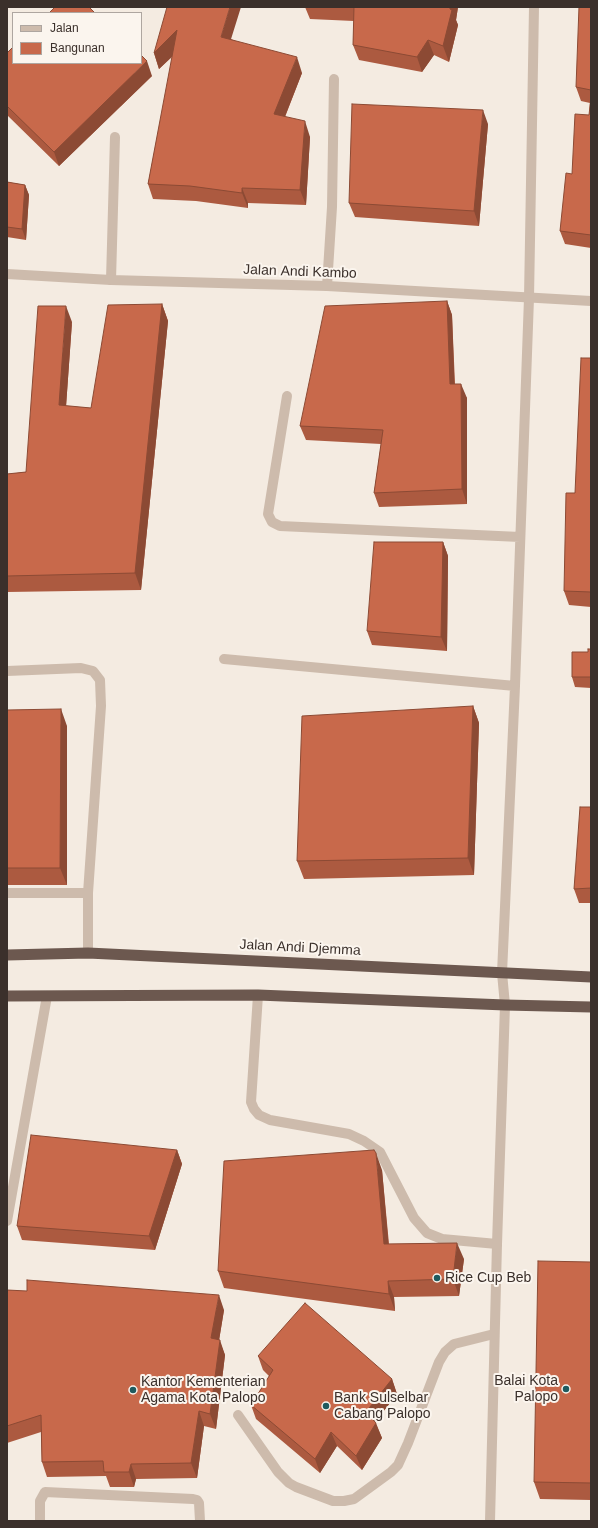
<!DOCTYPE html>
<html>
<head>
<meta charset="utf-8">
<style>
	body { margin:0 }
	#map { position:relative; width:598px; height:1528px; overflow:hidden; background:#f4ebe1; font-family:Arial,sans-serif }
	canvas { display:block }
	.frame { position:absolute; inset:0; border:8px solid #3b302b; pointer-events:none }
	.legend { position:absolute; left:12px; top:12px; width:130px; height:52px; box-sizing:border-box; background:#fbf5ee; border:1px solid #aea6a0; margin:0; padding:5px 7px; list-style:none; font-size:12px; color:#3b302b }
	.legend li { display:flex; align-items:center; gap:8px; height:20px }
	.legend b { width:20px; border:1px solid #aea6a0 }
</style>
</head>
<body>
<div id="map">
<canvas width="598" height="1528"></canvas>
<div class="frame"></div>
<ul class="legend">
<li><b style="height:5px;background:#cdbbac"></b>Jalan</li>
<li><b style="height:11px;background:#c8694b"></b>Bangunan</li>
</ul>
</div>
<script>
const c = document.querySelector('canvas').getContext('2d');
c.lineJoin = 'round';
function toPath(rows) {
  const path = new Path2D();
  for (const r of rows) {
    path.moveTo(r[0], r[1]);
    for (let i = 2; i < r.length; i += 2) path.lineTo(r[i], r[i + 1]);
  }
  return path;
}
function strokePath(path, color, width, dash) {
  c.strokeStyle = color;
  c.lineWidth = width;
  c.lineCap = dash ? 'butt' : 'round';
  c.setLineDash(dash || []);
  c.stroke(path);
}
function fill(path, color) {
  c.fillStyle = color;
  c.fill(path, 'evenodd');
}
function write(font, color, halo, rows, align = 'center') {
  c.font = font + ' Arial,sans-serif';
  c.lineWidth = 4;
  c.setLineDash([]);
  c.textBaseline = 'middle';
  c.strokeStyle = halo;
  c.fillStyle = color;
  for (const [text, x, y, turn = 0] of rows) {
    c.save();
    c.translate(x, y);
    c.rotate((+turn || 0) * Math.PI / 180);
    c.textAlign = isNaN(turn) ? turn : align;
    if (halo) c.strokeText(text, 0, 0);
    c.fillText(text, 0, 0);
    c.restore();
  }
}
const service = toPath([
	[111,280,115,137],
	[327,286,332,207,334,79],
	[7,671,81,668,93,671,100,680,101,706,88,893,88,953],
	[7,893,88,893],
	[258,995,251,1102,254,1109,259,1115,270,1120,349,1134,364,1141,380,1152,414,1218,427,1233,442,1239,497,1244],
	[7,1221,47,996],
	[238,1415,278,1472,289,1483,296,1487,333,1501,344,1501,354,1499,391,1472,398,1465,408,1443,439,1362,445,1352,454,1344,494,1334],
	[40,1521,40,1501,45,1492,193,1499,197,1500,199,1503,200,1521]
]);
const minor = toPath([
	[287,396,268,514,272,522,280,526,520,537],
	[224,659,515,686],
	[490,1521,497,1244,505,1005,502,973,515,686,529,298,534,7]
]);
const tertiary = toPath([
	[7,274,111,280,327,286,591,301]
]);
const trunk = toPath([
	[7,955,88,953,591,977],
	[7,996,258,995,505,1005,591,1007]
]);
const wall = toPath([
	[305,7,458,7,456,20,458,25,449,62,434,55,422,72,359,60,353,45,354,21,310,19],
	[591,7,591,248,565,244,560,231,572,174,589,115,590,103,581,101,576,87],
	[231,39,302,73,285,117,310,137,306,205,248,203,248,208,196,201,153,199,148,184,173,56,159,69,154,53],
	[7,53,152,76,59,166,7,115],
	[488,124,479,226,355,217,349,203],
	[7,182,25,185,29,195,26,240,7,237],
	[447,301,452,315,455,384,467,398,467,504,379,507,374,493,381,444,306,440,300,426],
	[162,304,168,321,141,590,7,592,7,474,26,472,72,322,66,406,91,408],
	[591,358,591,607,569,605,564,591],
	[443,542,448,556,447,651,372,645,367,631],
	[591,649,591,688,575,687,572,677],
	[473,706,479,723,474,875,304,879,297,861],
	[7,710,67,726,67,885,7,885],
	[591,807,591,903,579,903,574,889],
	[177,1150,182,1164,155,1250,22,1240,17,1226],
	[382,1170,389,1244,464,1259,459,1296,394,1297,395,1311,224,1288,218,1271],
	[591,1262,591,1500,540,1499,534,1482],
	[7,1290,224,1310,219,1340,225,1355,216,1429,204,1426,197,1478,136,1479,134,1487,110,1487,106,1476,47,1477,42,1462,41,1432,7,1443],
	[258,1356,392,1379,397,1394,375,1422,382,1438,362,1470,337,1446,320,1473,256,1419,251,1405,269,1376,263,1370]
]);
const shadedWall = toPath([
	[230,7,241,7,227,52,221,37],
	[450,7,458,7,456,20,458,25,449,62,443,46],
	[177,30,183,46,159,69,154,53],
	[428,40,434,55,422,72,417,57],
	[297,57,302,73,280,129,274,114],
	[147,61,152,76,59,166,54,152],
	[483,110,488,124,479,226,474,211],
	[305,121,310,137,306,205,300,190],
	[25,185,29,195,26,240,22,229],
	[242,188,248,203,248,208,242,193],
	[447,301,452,315,455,399,450,384],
	[162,304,168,321,141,590,135,573],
	[66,306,72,322,65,421,59,405],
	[461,384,467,398,467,504,462,489],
	[443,542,448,556,447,651,441,637],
	[473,706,479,723,474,875,468,858],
	[61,709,67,726,67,885,60,868],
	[177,1150,182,1164,155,1250,149,1236],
	[376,1153,382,1170,390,1261,384,1244],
	[457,1243,464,1259,459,1296,453,1279],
	[388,1281,394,1297,395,1311,389,1294],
	[219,1295,224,1310,217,1353,211,1338],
	[220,1340,225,1355,216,1429,210,1414],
	[392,1379,397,1394,372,1426,366,1412],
	[199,1411,204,1426,197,1478,191,1463],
	[376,1423,382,1438,362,1470,356,1456],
	[331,1432,337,1446,320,1473,315,1459],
	[131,1464,136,1479,134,1487,129,1472]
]);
const building = toPath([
	[55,7,89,7,95,13,49,13,55,7],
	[167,7,230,7,221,37,297,57,274,114,305,121,300,190,242,188,242,193,190,186,148,184,177,30,154,53,167,7],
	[354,7,450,7,450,9,452,10,443,46,428,40,417,57,353,45,354,7],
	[579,7,591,7,591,90,576,87,579,7],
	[13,47,13,63,141,63,141,55,147,61,54,152,7,106,7,53,13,47],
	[591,97,591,235,560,231,566,173,572,174,575,114,589,115,591,97],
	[352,104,483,110,474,211,349,203,352,104],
	[7,182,25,185,22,229,7,227,7,182],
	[447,301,450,384,461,384,462,489,374,493,383,430,300,426,325,306,447,301],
	[162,304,135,573,7,576,7,474,26,472,38,306,66,306,59,405,91,408,108,305,162,304],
	[581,358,591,358,591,592,564,591,566,493,575,493,581,358],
	[374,542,443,542,441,637,367,631,374,542],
	[588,649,591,649,591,677,572,677,572,652,588,652,588,649],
	[473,706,468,858,297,861,302,716,473,706],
	[61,709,60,868,7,868,7,710,61,709],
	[580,807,591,807,591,888,574,889,580,807],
	[31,1135,177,1150,149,1236,17,1226,31,1135],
	[374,1150,376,1153,384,1244,457,1243,453,1279,388,1281,389,1294,218,1271,224,1161,374,1150],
	[538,1261,591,1262,591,1483,534,1482,538,1261],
	[27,1280,219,1295,211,1338,220,1340,210,1414,199,1411,191,1463,131,1464,129,1472,104,1472,103,1461,42,1462,41,1415,7,1426,7,1290,27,1291,27,1280],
	[305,1303,392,1379,366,1412,376,1423,356,1456,331,1432,315,1459,251,1405,273,1370,258,1356,305,1303]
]);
const markers = [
	[437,1278,4,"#1f5a5e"],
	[566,1389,4,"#1f5a5e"],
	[133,1390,4,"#1f5a5e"],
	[326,1406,4,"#1f5a5e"]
];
const streetNames = [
	["Jalan Andi Kambo",300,272,2],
	["Jalan Andi Djemma",300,948,3]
];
const poiNames = [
	["Rice Cup Beb",445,1278],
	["Balai Kota",558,1381,"right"],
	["Palopo",558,1397,"right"],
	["Kantor Kementerian",141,1382],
	["Agama Kota Palopo",141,1398],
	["Bank Sulselbar",334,1398],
	["Cabang Palopo",334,1414]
];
strokePath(service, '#cdbbac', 10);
strokePath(minor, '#cdbbac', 10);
strokePath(tertiary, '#cdbbac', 10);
strokePath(trunk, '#6c584f', 11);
fill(wall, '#ac5a40');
fill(shadedWall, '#8c4a34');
fill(building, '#c8694b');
strokePath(building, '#8c4a34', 1);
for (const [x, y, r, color] of markers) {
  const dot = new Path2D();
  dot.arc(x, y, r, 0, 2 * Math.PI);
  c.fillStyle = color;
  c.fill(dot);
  strokePath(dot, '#fbf5ee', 1.5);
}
write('14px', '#3b302b', '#fbf5ee', streetNames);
write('14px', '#3b302b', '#fbf5ee', poiNames, 'left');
</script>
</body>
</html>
